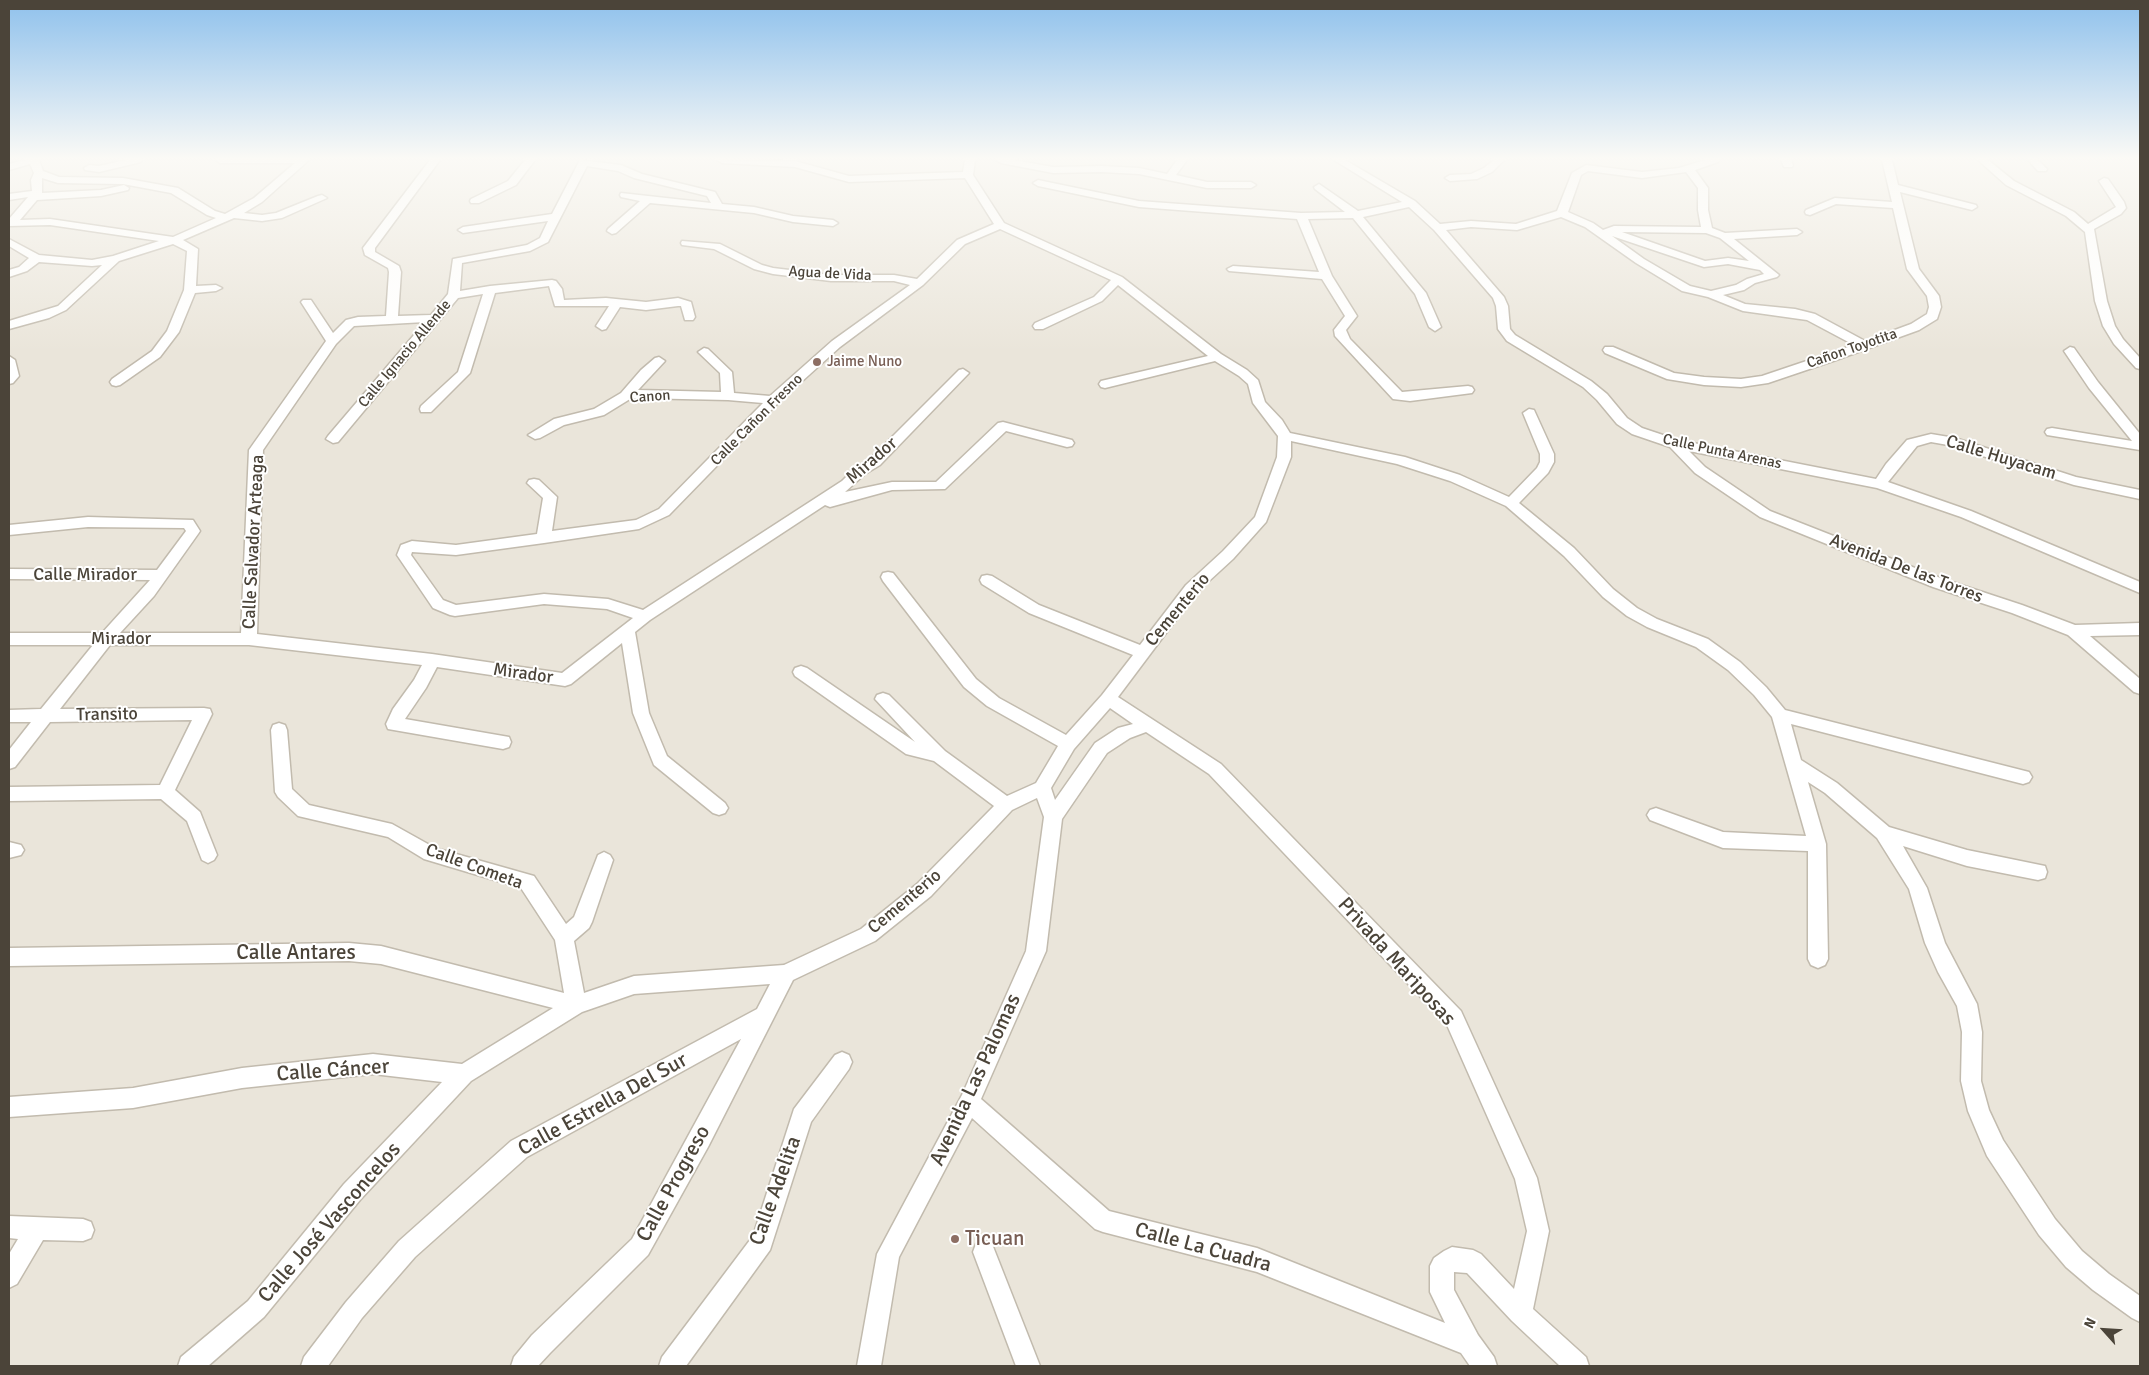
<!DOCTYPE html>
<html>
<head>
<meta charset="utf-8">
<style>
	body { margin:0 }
	#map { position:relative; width:2149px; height:1375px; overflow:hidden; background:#f6f3ec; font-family:Signika,sans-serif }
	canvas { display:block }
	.frame { position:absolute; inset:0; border:10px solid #4b4439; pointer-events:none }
	.north { position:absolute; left:2079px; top:1305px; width:50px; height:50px; -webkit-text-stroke:4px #fff; paint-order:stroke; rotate:296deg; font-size:14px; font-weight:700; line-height:20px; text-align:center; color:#4b4439 }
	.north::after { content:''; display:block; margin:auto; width:18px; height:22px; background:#4b4439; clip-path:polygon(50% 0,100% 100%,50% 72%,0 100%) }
</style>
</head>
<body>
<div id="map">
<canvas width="2149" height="1375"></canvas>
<div class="frame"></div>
<div class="north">N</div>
</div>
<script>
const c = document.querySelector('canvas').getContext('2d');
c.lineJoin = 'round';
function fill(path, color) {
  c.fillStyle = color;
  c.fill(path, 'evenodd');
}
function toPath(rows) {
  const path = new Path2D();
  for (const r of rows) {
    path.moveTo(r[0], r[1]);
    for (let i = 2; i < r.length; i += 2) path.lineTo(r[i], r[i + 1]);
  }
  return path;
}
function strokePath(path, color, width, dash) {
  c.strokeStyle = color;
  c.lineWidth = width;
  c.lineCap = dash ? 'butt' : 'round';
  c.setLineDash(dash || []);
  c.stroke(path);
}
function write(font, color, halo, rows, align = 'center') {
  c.font = font + ' Signika,sans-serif';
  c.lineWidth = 4;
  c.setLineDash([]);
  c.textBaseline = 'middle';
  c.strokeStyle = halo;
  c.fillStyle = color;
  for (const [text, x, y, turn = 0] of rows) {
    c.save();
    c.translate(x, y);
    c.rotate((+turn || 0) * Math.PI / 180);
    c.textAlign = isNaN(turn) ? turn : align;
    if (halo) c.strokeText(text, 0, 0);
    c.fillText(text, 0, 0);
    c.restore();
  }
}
const residential = toPath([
	[9,160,2140,160,2140,1366,9,1366]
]);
const minor = toPath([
	[25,160,39,160,43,171,59,177,123,178,178,188,215,211,225,214,254,198,295,163,220,163,215,160,309,160,262,202,244,213,262,215,276,213,318,196,322,195,327,198,282,218,262,221,234,218,183,240,198,249,196,286,216,285,222,288,216,291,195,293,179,332,160,357,120,385,116,386,112,385,110,382,112,379,152,351,167,331,184,290,187,251,173,244,119,261,66,310,49,318,9,329,9,321,58,306,102,265,92,266,39,262,27,271,9,277,9,270,19,267,29,258,9,246,9,239,39,255,92,260,113,256,159,241,50,225,9,226,9,219,28,197,9,200,9,194,32,191,31,180,34,173,30,164,9,170,9,164,25,160],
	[42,178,58,183,123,184,171,193,207,215,216,218,173,237,50,219,20,220,37,200,101,196,128,190,129,188,124,185,101,190,42,193,42,178],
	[126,160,142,160,141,162,99,172,85,170,84,168,89,165,99,166,126,160],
	[430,160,440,160,375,248,375,252,399,266,401,272,398,316,431,315,448,294,453,259,527,245,540,238,548,221,463,233,458,230,463,227,552,214,580,160,621,165,642,174,715,192,722,204,754,207,793,216,833,220,838,223,833,226,793,222,754,213,650,203,616,233,612,234,607,231,608,229,640,201,621,197,620,195,621,193,711,203,707,196,634,178,618,171,587,166,548,242,530,251,462,263,460,291,490,286,552,280,556,281,562,289,564,300,606,298,646,302,678,298,691,302,695,317,693,320,685,320,681,306,678,306,646,310,620,307,606,329,602,330,596,326,609,306,555,306,549,286,495,293,470,373,431,412,421,412,420,409,421,406,458,372,483,294,458,298,338,442,333,443,326,439,328,436,425,322,354,326,336,344,263,450,257,634,432,654,562,673,633,618,607,609,544,604,455,616,450,615,433,608,397,555,401,545,412,541,456,545,537,534,543,498,527,483,529,480,534,479,539,480,557,497,552,531,636,520,659,509,763,403,728,400,637,398,630,399,604,415,564,425,540,438,535,439,528,435,554,419,594,409,621,393,641,370,655,358,659,357,665,361,638,390,721,392,720,373,698,352,704,348,708,349,732,372,734,393,770,396,832,341,910,285,894,281,831,281,773,274,754,269,714,249,682,245,681,243,682,241,720,244,762,265,773,268,831,275,894,275,917,279,957,240,994,224,965,178,849,182,795,167,722,163,717,160,795,161,849,176,963,172,965,160,975,160,973,175,1004,223,1122,277,1221,354,1247,370,1258,380,1265,402,1282,420,1290,433,1405,457,1460,475,1509,497,1537,468,1540,462,1540,454,1523,413,1529,409,1534,410,1554,454,1554,462,1548,473,1519,503,1574,548,1613,589,1637,608,1657,619,1708,639,1740,662,1766,687,1785,710,2029,772,2032,777,2029,782,2023,784,1791,724,1801,760,1837,783,1889,827,1967,850,2045,866,2047,872,2045,878,2038,880,1967,866,1903,846,1927,888,1945,943,1977,1004,1982,1032,1981,1081,1989,1110,2003,1140,2055,1219,2082,1251,2109,1274,2140,1296,2140,1322,2132,1318,2093,1290,2066,1267,2039,1235,1987,1156,1968,1111,1961,1081,1962,1032,1957,1006,1938,972,1925,943,1909,889,1877,838,1825,793,1808,782,1826,844,1828,959,1825,965,1818,968,1811,965,1808,959,1808,851,1723,848,1650,820,1647,815,1650,810,1656,808,1723,832,1806,836,1772,717,1754,695,1728,670,1696,647,1647,627,1627,616,1603,597,1564,556,1506,506,1450,481,1397,464,1291,441,1291,457,1266,522,1233,559,1196,593,1118,697,1221,764,1461,1011,1537,1178,1549,1231,1533,1309,1586,1357,1589,1366,1560,1366,1512,1321,1467,1273,1454,1272,1454,1290,1478,1335,1494,1357,1497,1366,1470,1366,1461,1353,1257,1272,1103,1232,1095,1229,972,1118,899,1257,881,1366,857,1366,877,1254,962,1095,1026,951,1044,817,1037,798,1012,810,931,896,875,941,793,980,708,1147,648,1255,550,1353,538,1366,511,1366,514,1357,532,1335,632,1239,741,1039,527,1157,415,1257,362,1318,328,1366,301,1366,304,1357,346,1302,399,1241,511,1141,757,1009,770,984,634,994,582,1012,471,1081,360,1200,264,1317,208,1366,178,1366,181,1357,248,1301,344,1184,442,1082,373,1074,242,1088,133,1108,9,1117,9,1097,133,1088,242,1068,373,1054,462,1064,553,1008,381,964,349,961,9,966,9,948,349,943,381,946,564,993,555,940,521,888,424,859,388,837,298,816,278,797,275,792,271,730,273,725,279,723,285,725,287,730,292,789,309,805,392,824,435,848,534,876,566,924,574,917,598,855,604,852,610,855,613,860,592,922,589,928,574,941,584,993,634,976,784,965,861,929,917,884,994,806,934,761,906,754,795,676,793,672,795,668,801,666,807,668,915,742,875,699,877,695,883,693,889,695,945,751,1007,796,1036,783,1058,746,987,706,964,687,883,581,881,577,883,573,888,572,893,573,976,679,999,698,1066,735,1102,695,1133,655,1029,613,982,584,980,580,982,576,987,575,992,576,1039,605,1140,645,1186,585,1223,551,1255,517,1277,457,1278,436,1253,403,1248,384,1239,376,1215,361,1105,388,1101,387,1099,384,1101,381,1208,356,1118,285,1102,301,1043,329,1035,329,1033,326,1035,323,1094,297,1111,280,1000,229,965,244,923,285,840,347,778,403,669,515,639,529,544,543,456,555,412,552,411,555,443,600,456,605,544,594,608,599,643,610,842,481,855,468,870,459,959,370,963,369,969,373,880,465,865,474,845,492,892,482,936,482,998,423,1003,422,1072,440,1074,443,1072,446,1067,447,1006,431,945,489,892,490,830,507,825,505,650,620,635,632,649,713,667,756,725,803,728,808,725,813,719,815,713,813,654,765,633,713,622,643,571,684,565,686,437,667,426,688,405,719,509,737,511,742,509,747,503,749,388,729,386,724,393,709,414,680,422,665,249,645,110,645,60,709,204,708,210,709,212,714,175,790,200,812,217,855,214,860,208,863,202,860,187,821,161,799,9,801,9,787,160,785,192,720,50,722,15,767,9,769,9,750,31,722,9,722,9,710,41,709,93,645,9,645,9,633,102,633,150,580,9,579,9,569,157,570,186,531,184,528,88,527,9,535,9,525,88,517,193,520,200,531,198,534,154,596,120,633,241,633,249,450,326,341,301,302,303,300,311,300,333,333,346,320,358,317,386,316,389,272,388,268,365,255,363,248,430,160],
	[1110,708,1133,724,1118,728,1095,743,1055,800,1051,788,1074,749,1110,708],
	[1146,732,1209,774,1447,1025,1515,1179,1527,1231,1514,1289,1481,1254,1473,1250,1452,1247,1444,1251,1434,1258,1430,1266,1430,1292,1445,1323,1257,1248,1109,1211,981,1099,1046,951,1062,819,1107,753,1130,738,1146,732],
	[525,160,535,160,516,185,479,203,471,203,470,201,471,199,508,181,525,160],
	[996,160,1014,160,1053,167,1102,166,1139,168,1167,174,1177,160,1187,160,1176,175,1207,182,1251,182,1256,185,1251,188,1207,188,1139,174,1102,172,1053,173,1001,163,996,160],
	[1334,160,1345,160,1415,201,1440,224,1471,221,1516,224,1557,211,1572,173,1586,165,1642,172,1679,168,1705,160,1719,160,1718,162,1695,170,1708,188,1708,210,1712,228,1725,233,1797,229,1802,232,1797,235,1734,239,1779,275,1777,277,1755,283,1744,290,1723,295,1745,304,1795,309,1815,314,1865,341,1911,324,1927,314,1929,307,1927,296,1907,269,1893,208,1836,204,1810,215,1806,214,1805,212,1806,210,1835,198,1892,202,1882,160,1892,160,1898,185,1976,205,1977,207,1972,210,1900,192,1919,269,1939,296,1941,307,1937,319,1919,330,1836,360,1768,383,1741,387,1704,385,1667,379,1605,353,1603,350,1605,347,1613,347,1674,373,1704,377,1741,379,1762,376,1854,345,1807,320,1743,311,1708,297,1682,291,1636,263,1585,227,1561,217,1517,230,1471,227,1446,230,1504,297,1508,306,1510,329,1515,335,1591,381,1607,394,1627,418,1642,428,1678,440,1876,479,1886,464,1907,440,1931,434,1955,438,2076,477,2140,490,2140,499,2074,485,1948,445,1931,442,1917,446,1888,482,1971,511,2140,582,2140,593,1961,517,1877,488,1689,451,1705,467,1770,511,1943,579,2022,605,2075,625,2140,623,2140,635,2090,636,2140,679,2140,694,2134,692,2068,635,2012,613,1933,587,1760,517,1695,473,1670,447,1632,434,1617,424,1597,400,1583,387,1507,341,1498,329,1496,306,1493,298,1434,230,1409,207,1363,217,1426,293,1441,327,1435,331,1429,327,1415,294,1353,218,1308,219,1332,276,1357,316,1346,330,1350,339,1402,392,1468,386,1472,387,1474,390,1472,393,1410,401,1393,399,1335,336,1334,330,1345,316,1322,279,1229,271,1227,269,1233,266,1319,272,1297,219,1139,207,1038,186,1033,183,1038,180,1139,201,1301,213,1345,212,1315,189,1314,187,1319,184,1358,211,1402,202,1334,160],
	[1588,171,1642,178,1686,172,1698,188,1698,210,1701,227,1614,226,1603,230,1593,223,1568,212,1581,175,1588,171],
	[1622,232,1706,233,1720,238,1749,261,1728,258,1705,261,1622,232],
	[1612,236,1704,267,1728,264,1760,270,1764,274,1747,279,1736,285,1711,291,1690,286,1644,259,1612,236],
	[1494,160,1504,160,1492,172,1477,179,1450,181,1445,178,1450,175,1471,174,1484,168,1494,160],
	[1781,160,1791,160,1793,165,1792,167,1784,167,1781,160],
	[1978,160,1988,160,2014,181,2074,212,2088,224,2116,207,2099,181,2104,178,2108,179,2124,202,2126,208,2121,214,2094,229,2107,301,2115,326,2123,339,2140,358,2140,369,2136,368,2114,344,2103,326,2095,301,2085,232,2066,216,2006,185,1978,160],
	[2028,160,2038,160,2047,169,2046,171,2038,171,2028,160],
	[2070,347,2074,348,2098,382,2140,434,2140,450,2047,435,2045,432,2047,429,2052,428,2132,441,2089,388,2064,351,2070,347],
	[9,356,15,360,19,376,13,383,9,384,9,356],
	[9,842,21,845,24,850,21,855,9,858,9,842],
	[842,1052,849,1055,852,1062,849,1069,811,1122,770,1250,686,1366,659,1366,662,1357,753,1236,794,1109,835,1055,842,1052],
	[9,1216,83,1219,91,1222,94,1230,91,1238,83,1241,43,1240,17,1284,9,1288,9,1254,18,1239,9,1238,9,1216],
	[984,1241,992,1244,1040,1366,1016,1366,973,1252,976,1244,984,1241]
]);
const markers = [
	[817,362,5,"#8d6e63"],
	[955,1239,5,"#8d6e63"]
];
const farStreetnames = [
	["Agua de Vida",830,274,3],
	["Cañon Toyotita",1852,349,-19],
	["Calle Ignacio Allende",405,354,-50],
	["Canon",650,397,-4],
	["Calle Cañon Fresno",757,420,-45],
	["Calle Punta Arenas",1722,452,12]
];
const farEducationnames = [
	["Jaime Nuno",827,362]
];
const streetNames = [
	["Calle Huyacam",2001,458,17],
	["Mirador",872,461,-41],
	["Calle Salvador Arteaga",254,542,-87],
	["Avenida De las Torres",1906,569,21],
	["Calle Mirador",85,575],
	["Cementerio",1178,610,-50],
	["Mirador",121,639],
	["Mirador",523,674,8],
	["Transito",107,715,-1],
	["Calle Cometa",474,867,20],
	["Cementerio",905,902,-40]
];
const nearStreetnames = [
	["Calle Antares",296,953],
	["Privada Mariposas",1396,962,48],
	["Calle Cáncer",333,1071,-4],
	["Avenida Las Palomas",976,1080,-65],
	["Calle Estrella Del Sur",603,1105,-29],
	["Calle Progreso",674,1184,-61],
	["Calle Adelita",776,1191,-70],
	["Calle José Vasconcelos",330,1223,-49],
	["Calle La Cuadra",1203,1248,15]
];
const nearEducationnames = [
	["Ticuan",965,1239]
];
fill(residential, '#eae5da');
strokePath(minor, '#c2bbae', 3);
fill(minor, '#fff');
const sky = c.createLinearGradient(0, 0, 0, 352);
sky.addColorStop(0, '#8fc1ec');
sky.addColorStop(0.45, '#fbfaf6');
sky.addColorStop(1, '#fbfaf600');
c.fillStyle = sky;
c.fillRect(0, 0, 2149, 352);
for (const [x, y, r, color] of markers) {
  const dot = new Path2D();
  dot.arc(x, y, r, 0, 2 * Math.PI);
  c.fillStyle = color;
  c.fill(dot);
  strokePath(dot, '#fff', 2);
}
write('15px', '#4b4439', '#fff', farStreetnames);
write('15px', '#785e54', '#fff', farEducationnames, 'left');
write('18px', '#4b4439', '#fff', streetNames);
write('21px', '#4b4439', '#fff', nearStreetnames);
write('21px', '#785e54', '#fff', nearEducationnames, 'left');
</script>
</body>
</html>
